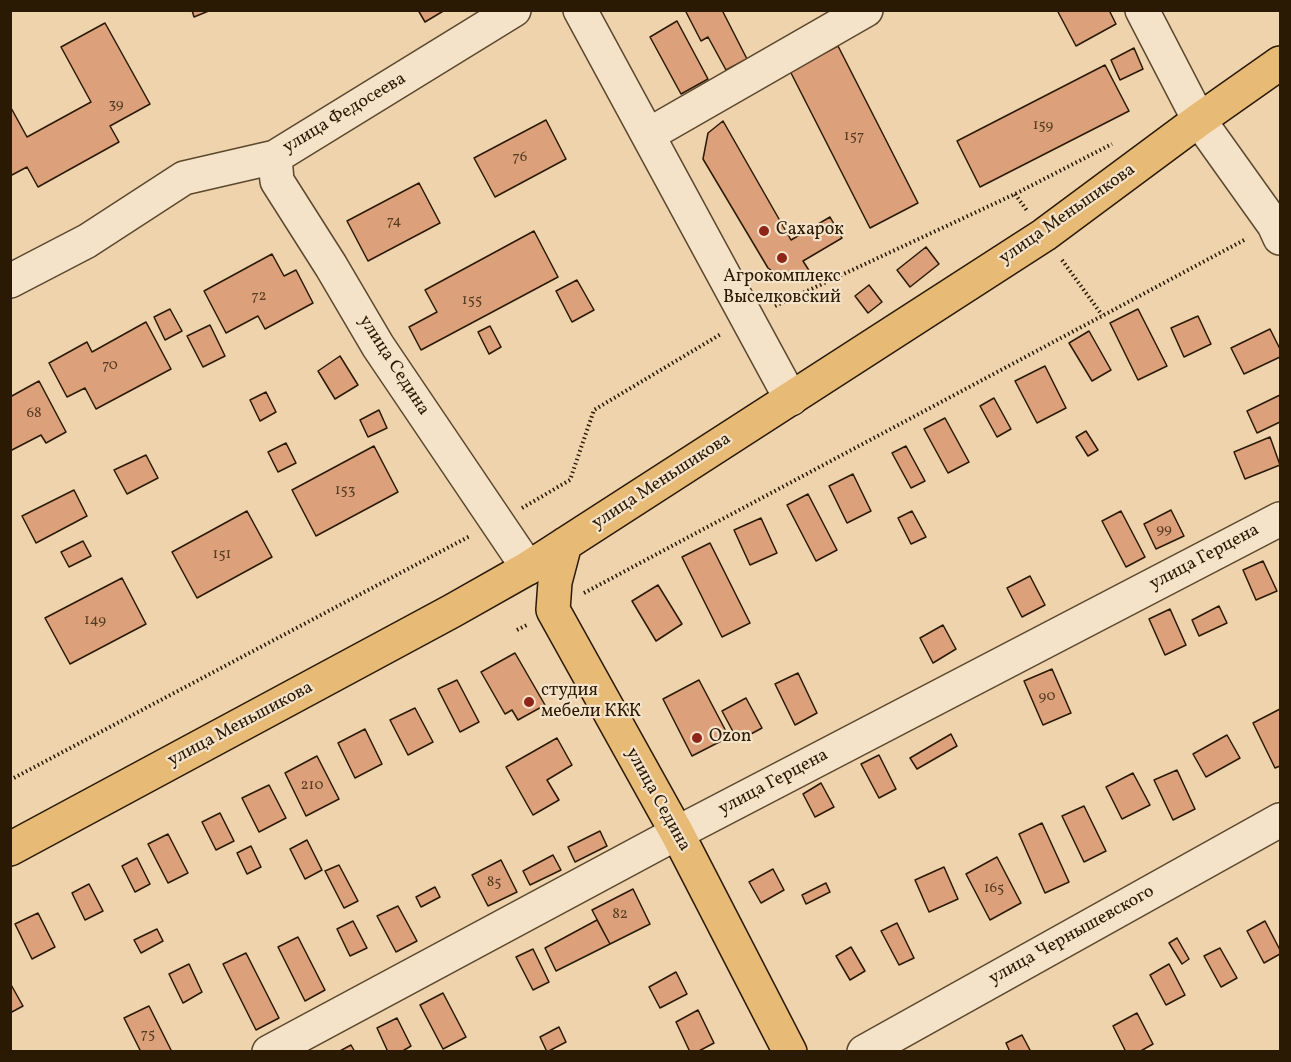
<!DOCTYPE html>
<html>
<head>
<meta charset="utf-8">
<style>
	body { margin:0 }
	#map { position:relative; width:1291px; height:1062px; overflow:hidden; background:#eed3ac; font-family:Vollkorn,serif }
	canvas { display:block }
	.frame { position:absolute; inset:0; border:12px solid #2a1a04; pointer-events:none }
</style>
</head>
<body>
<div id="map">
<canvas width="1291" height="1062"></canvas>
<div class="frame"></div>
</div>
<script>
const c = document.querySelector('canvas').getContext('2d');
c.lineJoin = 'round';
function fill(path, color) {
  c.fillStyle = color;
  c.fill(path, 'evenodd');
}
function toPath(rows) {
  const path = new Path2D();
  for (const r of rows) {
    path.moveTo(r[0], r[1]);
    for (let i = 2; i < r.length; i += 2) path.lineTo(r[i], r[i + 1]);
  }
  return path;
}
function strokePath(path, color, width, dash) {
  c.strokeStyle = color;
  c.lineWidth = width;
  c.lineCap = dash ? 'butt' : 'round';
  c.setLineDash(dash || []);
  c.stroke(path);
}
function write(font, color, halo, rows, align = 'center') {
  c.font = font + ' Vollkorn,serif';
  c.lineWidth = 4.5;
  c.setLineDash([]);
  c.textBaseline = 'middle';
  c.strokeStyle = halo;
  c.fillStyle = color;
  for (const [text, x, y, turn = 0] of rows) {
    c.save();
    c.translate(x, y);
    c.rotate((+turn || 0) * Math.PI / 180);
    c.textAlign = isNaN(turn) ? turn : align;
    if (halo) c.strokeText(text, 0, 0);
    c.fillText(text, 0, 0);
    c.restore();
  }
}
const building = toPath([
	[192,10,211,10,194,17,192,10],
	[418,10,445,10,425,22,418,10],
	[685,10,722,10,747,59,726,70,708,37,701,41,685,10],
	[1057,10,1109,10,1116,24,1076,46,1057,10],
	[677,21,708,79,681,94,650,37,677,21],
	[105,23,150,104,110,126,119,142,38,187,27,167,10,176,10,106,27,137,91,102,61,47,105,23],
	[838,46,918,203,870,228,790,71,838,46],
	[1134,48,1143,69,1120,80,1111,60,1134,48],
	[1105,65,1129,111,980,187,957,141,1105,65],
	[546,120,566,159,495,197,474,158,546,120],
	[723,121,791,240,830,217,842,238,803,261,810,272,782,278,768,268,703,159,708,133,723,121],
	[419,183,440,223,368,261,347,221,419,183],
	[534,231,558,277,421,350,409,327,437,312,425,290,534,231],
	[926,247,939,264,910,287,897,270,926,247],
	[272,254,284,276,296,270,313,303,265,329,258,316,226,333,204,291,272,254],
	[577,280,594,310,572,322,556,291,577,280],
	[869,285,882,302,868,313,855,296,869,285],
	[170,309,182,331,165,340,154,317,170,309],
	[1138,309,1167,366,1138,380,1110,323,1138,309],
	[1198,316,1211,344,1184,357,1171,328,1198,316],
	[146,322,171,369,96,409,85,388,67,397,49,363,87,342,92,352,146,322],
	[210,325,225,356,203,367,187,336,210,325],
	[490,326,501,347,489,354,478,332,490,326],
	[1270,329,1280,349,1280,357,1244,374,1231,348,1270,329],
	[1089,331,1111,370,1092,381,1069,343,1089,331],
	[340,356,358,385,335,399,318,371,340,356],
	[1045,366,1066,408,1037,423,1015,381,1045,366],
	[39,381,66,432,46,443,41,435,10,451,10,397,39,381],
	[266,392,276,412,260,421,250,400,266,392],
	[1280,395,1280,422,1257,433,1247,411,1280,395],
	[994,398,1011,429,997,437,980,406,994,398],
	[379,410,387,428,368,437,360,420,379,410],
	[945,418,969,462,948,473,924,429,945,418],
	[1086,431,1098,450,1088,456,1076,437,1086,431],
	[1270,437,1280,465,1245,479,1234,452,1270,437],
	[286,443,296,463,278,472,268,452,286,443],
	[374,446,398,492,316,536,292,490,374,446],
	[906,446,925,481,911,488,892,453,906,446],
	[146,455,158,478,127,494,114,470,146,455],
	[853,474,871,511,847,523,829,486,853,474],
	[74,490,87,516,36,543,22,516,74,490],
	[808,494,837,550,816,561,787,505,808,494],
	[1171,510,1184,536,1156,549,1144,524,1171,510],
	[247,511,272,557,197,598,172,552,247,511],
	[912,511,926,537,911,544,898,518,912,511],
	[1121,511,1145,557,1126,567,1102,521,1121,511],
	[761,518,777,553,750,565,734,530,761,518],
	[83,541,91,556,69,567,61,552,83,541],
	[710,543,750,623,722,637,682,557,710,543],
	[1263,561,1277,591,1256,600,1243,570,1263,561],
	[1030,576,1045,605,1022,617,1007,588,1030,576],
	[122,578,146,624,70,664,45,618,122,578],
	[658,585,682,624,656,641,632,601,658,585],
	[1219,606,1227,623,1199,636,1192,620,1219,606],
	[1170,609,1186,645,1165,655,1149,619,1170,609],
	[943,625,956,649,933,663,920,638,943,625],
	[515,653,545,705,518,720,512,710,505,714,481,672,515,653],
	[1052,669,1071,713,1043,725,1024,681,1052,669],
	[798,673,817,713,795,725,775,684,798,673],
	[457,680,479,722,460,732,438,689,457,680],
	[699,680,729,737,692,756,663,699,699,680],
	[746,698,762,728,738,741,722,711,746,698],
	[415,708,433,742,408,755,390,720,415,708],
	[1280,709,1280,766,1275,768,1253,723,1280,709],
	[365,729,382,764,355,778,338,743,365,729],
	[951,734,957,746,917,769,910,758,951,734],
	[1227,735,1240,758,1206,777,1193,754,1227,735],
	[557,738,572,765,547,780,559,800,533,815,506,767,557,738],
	[879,755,896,789,879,798,861,764,879,755],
	[317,756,339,799,306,816,285,773,317,756],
	[1177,770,1195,809,1173,820,1154,780,1177,770],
	[1133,773,1150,805,1122,819,1106,787,1133,773],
	[821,783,834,807,815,817,803,794,821,783],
	[269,785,286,818,259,832,242,798,269,785],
	[1084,806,1106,851,1084,862,1062,816,1084,806],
	[220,813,234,841,216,850,202,822,220,813],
	[1042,823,1069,882,1045,893,1019,834,1042,823],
	[600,831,607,846,575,862,568,847,600,831],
	[168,834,188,873,168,883,148,844,168,834],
	[307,840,322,870,305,879,290,849,307,840],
	[251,846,261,867,247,874,237,853,251,846],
	[553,855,561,870,530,885,523,871,553,855],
	[997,857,1021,903,990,920,966,874,997,857],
	[137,858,150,884,135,892,122,866,137,858],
	[501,860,517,892,488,906,472,875,501,860],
	[339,865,358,901,344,908,325,871,339,865],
	[944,867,958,899,929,912,915,880,944,867],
	[773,869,784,890,761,903,749,882,773,869],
	[826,883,830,892,806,904,802,895,826,883],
	[89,884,103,911,85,920,72,893,89,884],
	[435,887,440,897,421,907,416,897,435,887],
	[633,889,650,924,610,944,592,910,633,889],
	[398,906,417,941,396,952,377,916,398,906],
	[38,913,55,947,32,959,15,924,38,913],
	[597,920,610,944,556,971,545,948,597,920],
	[353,921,367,948,350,956,337,929,353,921],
	[1265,921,1280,950,1280,954,1264,963,1247,931,1265,921],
	[897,923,914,958,899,965,881,931,897,923],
	[157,929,163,941,141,953,134,940,157,929],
	[298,937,325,990,305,1001,278,947,298,937],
	[1177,938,1189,959,1182,964,1169,943,1177,938],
	[851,947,865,971,850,980,836,956,851,947],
	[1220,948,1237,978,1221,987,1204,956,1220,948],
	[533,949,549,982,533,990,516,957,533,949],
	[246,953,279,1018,256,1030,223,964,246,953],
	[189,964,202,992,183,1003,169,974,189,964],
	[1169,964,1185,995,1166,1005,1150,975,1169,964],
	[676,972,687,994,660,1008,649,987,676,972],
	[10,983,23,1006,10,1013,10,983],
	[443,993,466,1037,443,1049,420,1005,443,993],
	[149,1006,172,1052,141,1052,124,1018,149,1006],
	[698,1010,714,1043,697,1052,690,1052,676,1022,698,1010],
	[1137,1013,1153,1044,1139,1052,1126,1052,1113,1026,1137,1013],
	[397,1018,411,1046,401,1052,388,1052,377,1028,397,1018],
	[559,1027,566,1042,547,1052,540,1037,559,1027],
	[1022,1035,1031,1052,1010,1052,1006,1043,1022,1035],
	[351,1045,355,1052,338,1052,351,1045]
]);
const path = toPath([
	[1015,194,1028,212],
	[1062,260,1102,315],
	[775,306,1015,194,1112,144],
	[522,508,570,480,594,410,721,334],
	[584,593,1246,239],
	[517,630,527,625],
	[10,780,470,536]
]);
const minor = toPath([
	[580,10,791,399],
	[1142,10,1199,120,1274,225,1280,238],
	[648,135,866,10],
	[275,157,277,181,331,266,378,346,528,568],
	[10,281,87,241,184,178,275,157,514,10],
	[269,1052,677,833,1280,519],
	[864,1052,1280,820]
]);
const major = toPath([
	[565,544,555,582,553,610,677,833,790,1052],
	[10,849,452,611,528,568,1044,235,1199,120,1280,63]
]);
const markers = [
	[764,231,6,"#8f2418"],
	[782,258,6,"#8f2418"],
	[529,702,6,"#8f2418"],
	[697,738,6,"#8f2418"]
];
const numberNames = [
	["39",116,105],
	["159",1043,126],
	["157",854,137],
	["76",520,158],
	["74",394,222],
	["72",259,297],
	["155",472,301],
	["70",110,366],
	["68",34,414],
	["153",345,491],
	["99",1164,530],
	["151",222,555],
	["149",95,621],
	["90",1047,697],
	["210",312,786],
	["85",494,883],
	["165",994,889],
	["82",620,915],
	["75",148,1035]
];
const streetNames = [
	["улица Федосеева",345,114,-31],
	["улица Меньшикова",1068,215,-35],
	["улица Седина",393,366,57],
	["улица Меньшикова",662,482,-33],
	["улица Герцена",1205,558,-28],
	["улица Меньшикова",241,725,-28],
	["улица Герцена",774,783,-28],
	["улица Седина",657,800,61],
	["улица Чернышевского",1072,936,-29]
];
const poiNames = [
	["Сахарок",776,231],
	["Агрокомплекс",782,278,"center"],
	["Выселковский",782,299,"center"],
	["студия",541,692],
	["мебели ККК",541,713],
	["Ozon",709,738]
];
fill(building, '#dca07a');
strokePath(building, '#2a1a04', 1.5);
strokePath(minor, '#5b482e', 36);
strokePath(major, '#2a1a04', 36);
strokePath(path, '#2a1a04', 4, [1.5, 3]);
strokePath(minor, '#f4e2c9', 33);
strokePath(major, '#e7ba76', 33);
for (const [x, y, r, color] of markers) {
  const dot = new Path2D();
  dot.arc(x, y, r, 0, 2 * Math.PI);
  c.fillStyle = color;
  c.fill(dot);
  strokePath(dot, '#f4e2c9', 2);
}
write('15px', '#563c22', null, numberNames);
write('18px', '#2a1a04', '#f4e2c9', streetNames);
write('18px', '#2a1a04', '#f4e2c9', poiNames, 'left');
</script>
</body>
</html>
